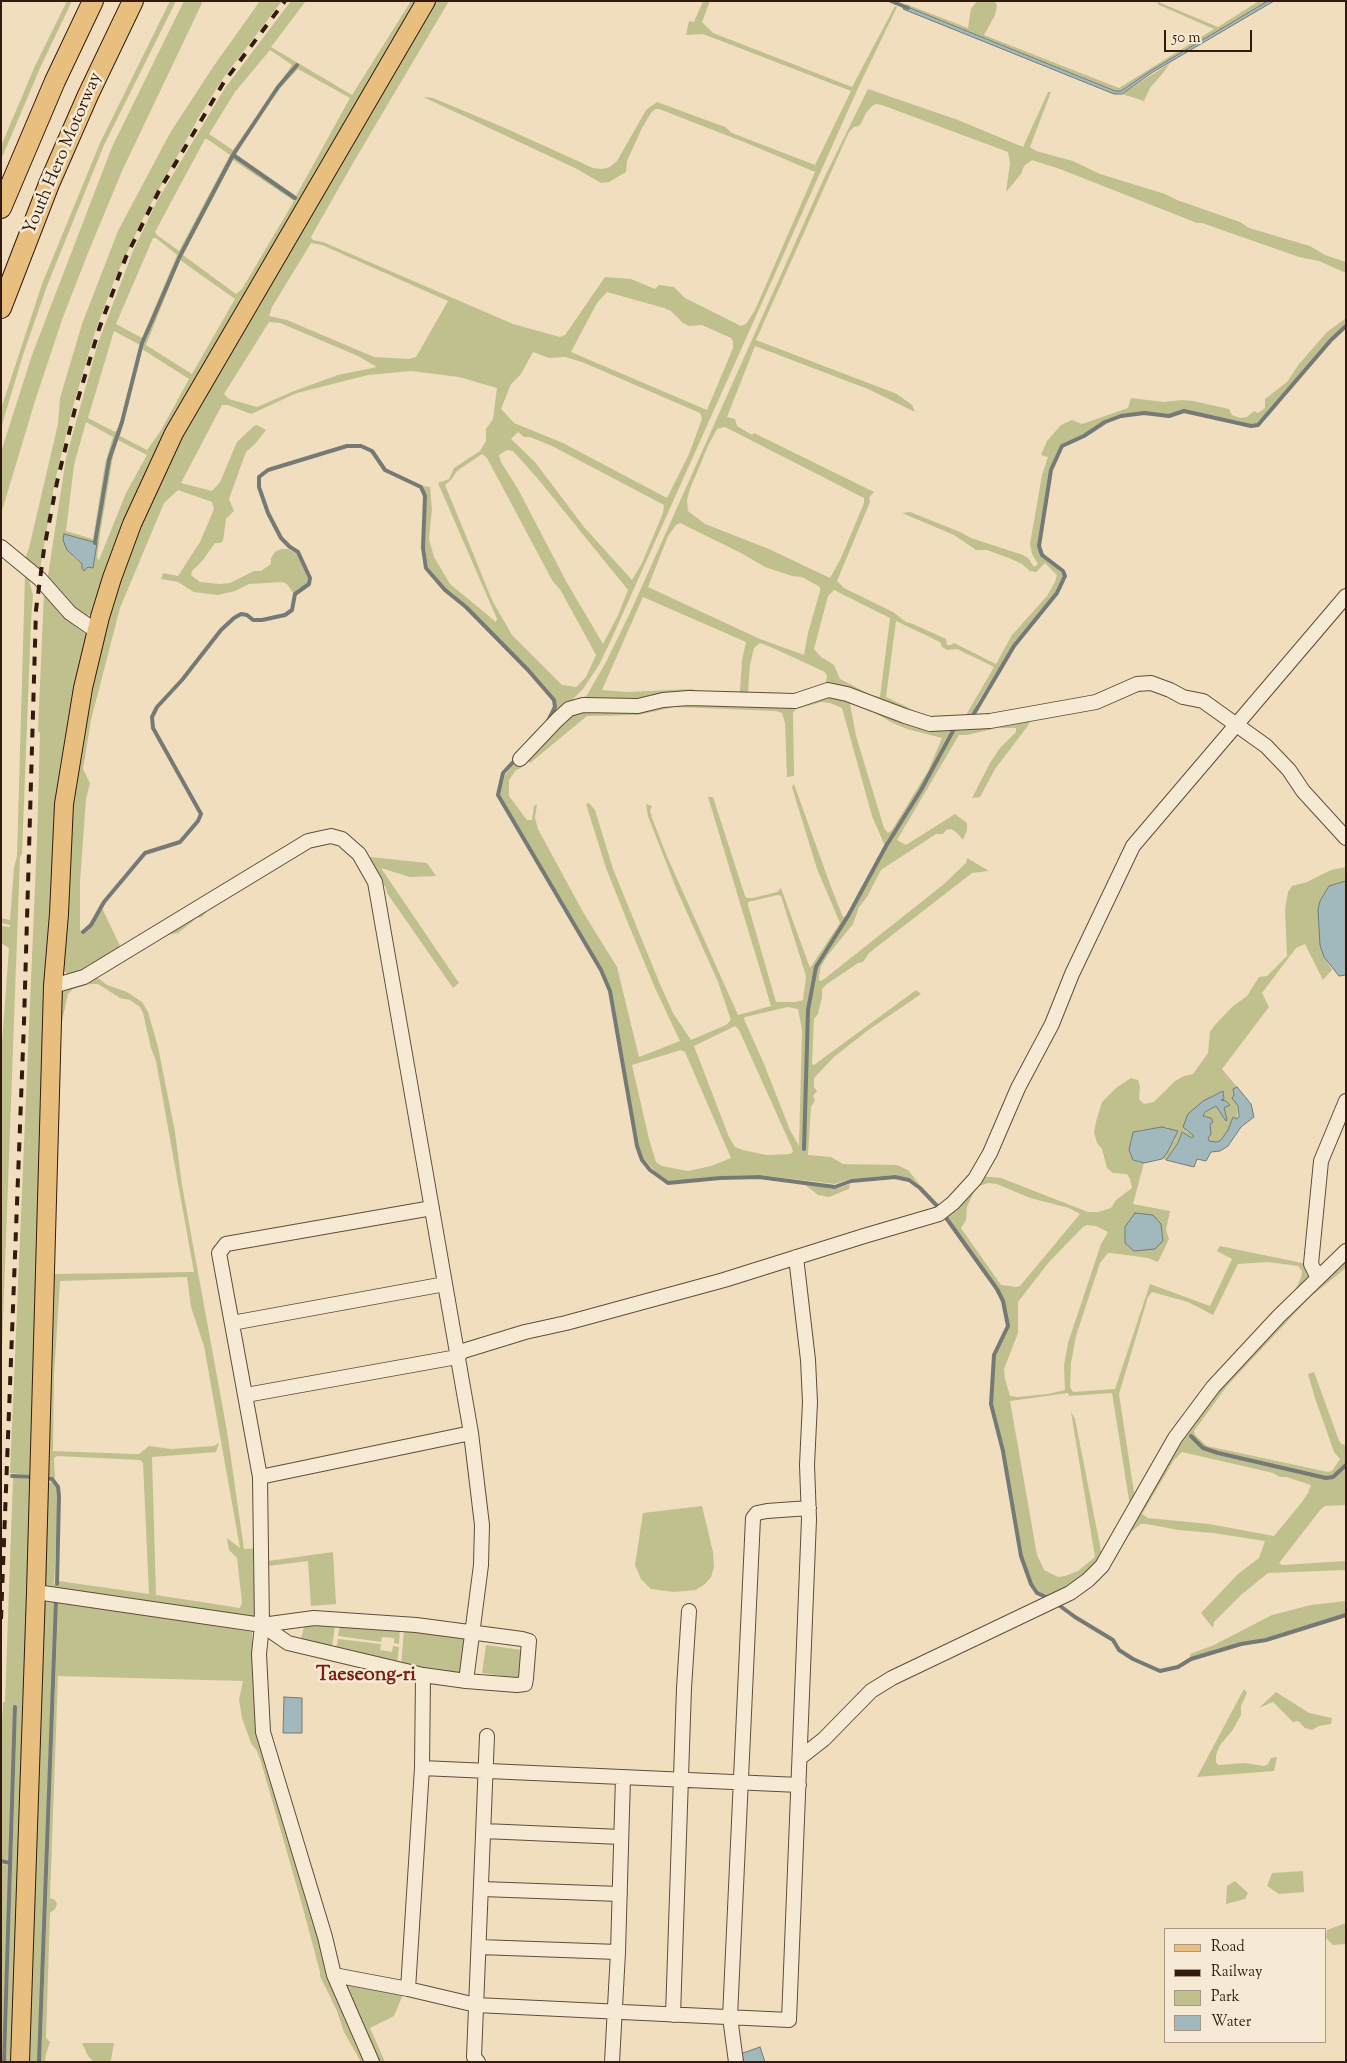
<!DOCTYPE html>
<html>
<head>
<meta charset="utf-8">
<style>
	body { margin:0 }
	#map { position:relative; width:1347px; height:2063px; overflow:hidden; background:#f1debe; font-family:"Sorts Mill Goudy",serif }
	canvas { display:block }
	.frame { position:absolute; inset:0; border:2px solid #321b0e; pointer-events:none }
	.legend { position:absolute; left:1164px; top:1928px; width:162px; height:115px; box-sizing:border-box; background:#f6ead5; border:1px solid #a89785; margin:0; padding:6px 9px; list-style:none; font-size:15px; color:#321b0e }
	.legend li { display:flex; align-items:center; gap:10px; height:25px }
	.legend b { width:25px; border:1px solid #a89785 }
	.scale { position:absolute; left:1164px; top:30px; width:88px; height:22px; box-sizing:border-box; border:2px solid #321b0e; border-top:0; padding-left:6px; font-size:15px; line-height:18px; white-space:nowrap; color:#321b0e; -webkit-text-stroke:4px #f6ead5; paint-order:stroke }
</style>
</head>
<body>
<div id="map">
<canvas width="1347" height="2063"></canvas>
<div class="frame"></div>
<ul class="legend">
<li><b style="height:6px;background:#e8bf7f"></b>Road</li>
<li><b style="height:6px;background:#321b0e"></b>Railway</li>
<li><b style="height:14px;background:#bfc08e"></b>Park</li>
<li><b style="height:14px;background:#a1b9bd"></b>Water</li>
</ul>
<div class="scale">50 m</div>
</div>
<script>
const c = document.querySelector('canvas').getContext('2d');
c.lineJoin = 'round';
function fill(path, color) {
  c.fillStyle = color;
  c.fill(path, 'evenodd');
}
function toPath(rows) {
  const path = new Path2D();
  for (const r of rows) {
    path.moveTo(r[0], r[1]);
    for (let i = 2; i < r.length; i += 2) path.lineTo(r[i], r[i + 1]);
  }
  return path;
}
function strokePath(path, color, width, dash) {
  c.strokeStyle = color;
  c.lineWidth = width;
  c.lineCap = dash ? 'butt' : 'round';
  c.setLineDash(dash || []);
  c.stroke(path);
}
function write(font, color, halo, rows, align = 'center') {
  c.font = font + ' "Sorts Mill Goudy",serif';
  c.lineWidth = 5;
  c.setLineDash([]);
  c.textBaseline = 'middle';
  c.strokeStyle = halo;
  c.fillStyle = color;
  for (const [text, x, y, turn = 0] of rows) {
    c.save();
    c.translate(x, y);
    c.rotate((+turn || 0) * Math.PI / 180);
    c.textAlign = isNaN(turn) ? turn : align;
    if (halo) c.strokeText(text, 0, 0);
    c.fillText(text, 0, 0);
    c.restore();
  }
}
const green = toPath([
	[67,1,72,1,40,68,1,160,1,146,35,66],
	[170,1,176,1,104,145,47,286,23,355,1,428,1,409,42,284,100,143],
	[184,1,203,1,122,171,88,253,63,317,35,401,1,514,1,452,32,355,112,147],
	[260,1,282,1,224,77,200,115,142,220,114,281,95,332,72,410,55,481,39,575,24,562,29,548,58,424,60,398,82,324,118,231,170,133,213,67],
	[291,1,306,1,271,47,352,95,411,1,418,1,260,270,93,613,85,617,80,616,47,582,66,458,98,343,133,251,157,201,225,88],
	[270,50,292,65,233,150,209,134,235,92],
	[298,69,350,98,296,196,236,154,254,124,282,86],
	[205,139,207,139,230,155,179,251,157,235,155,232],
	[233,160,294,201,242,289,236,294,183,255],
	[153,238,156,238,177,255,142,338,116,324],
	[180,260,235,299,192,374,146,345],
	[114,331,140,345,120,426,115,432,88,418],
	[142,349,189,379,160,432,147,450,120,436],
	[86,422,113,437,105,464,93,539,66,531,74,465],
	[118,440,147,455,126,493,99,560,97,558,100,534,113,456],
	[96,543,93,568,90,566,82,568,82,564,72,556],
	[433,1,449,1,353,163,311,237,313,240,323,242,513,324,560,337,565,335,605,277,631,279,655,289,659,285,674,287,685,298,741,326,746,324,755,310,815,172,749,144,659,109,655,109,651,113,642,128,627,161,626,172,609,182,601,183,577,169,423,97,433,98,505,128,593,168,602,169,610,167,617,161,646,110,657,102,725,127,732,133,815,165,851,91,703,34,686,35,689,21,694,22,703,1,710,1,702,22,713,33,852,87,895,6,897,7,859,86,611,640,599,665,583,689,558,714,551,718,557,707,555,700,529,669,467,606,446,589,428,567,425,548,426,496,422,486,430,487,432,509,429,539,434,557,450,584,496,622,497,619,438,483,449,479,454,468,480,451,486,441,486,429,493,419,497,388,459,377,411,371,368,375,297,393,251,414,228,405,222,405,181,483,212,491,220,482,237,442,254,426,257,425,266,430,255,444,246,452,229,499,234,511,226,519,223,541,220,543,215,543,203,560,192,571,191,575,200,582,219,584,230,583,254,571,261,571,271,564,271,558,275,552,281,549,288,549,297,554,308,578,307,583,293,593,287,584,282,582,249,584,235,591,218,595,194,592,178,582,161,579,163,573,178,576,200,542,214,509,212,502,178,490,164,503,120,608,91,720,83,769,90,783,86,799,80,882,80,930,84,933,92,925,102,908,122,950,71,976,62,970,72,795,83,721,109,612,131,543,185,428],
	[311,243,322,245,448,301,416,357,409,359,374,357,287,320,269,316,272,307],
	[607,292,664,308,671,311,683,323,689,326,702,325,731,338,733,341,733,348,707,410,571,352,597,303],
	[269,322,280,323,358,356,377,367,338,375,294,391,257,407,229,399,224,394],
	[533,352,549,358,565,357,582,362,700,413,702,419,689,454,667,498,563,443,514,423,504,412,501,409,511,384,521,374],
	[518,432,524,437,530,437,552,446,664,505,663,513,642,563,632,580,584,527,535,462,511,439],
	[507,450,513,451,538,479,628,590,618,615,603,644,566,581,518,489,501,462,499,455],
	[482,454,487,458,552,580,561,591,596,655,586,677,576,687,562,685,512,635,492,600,464,531,445,485,452,479,457,471],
	[977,1,995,1,997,6,995,15,984,35,1119,88,1214,29,1159,5,1156,1,1218,27,1259,1,1268,1,1152,70,1128,88,1121,91,1115,91,905,6,906,4,968,28,971,9],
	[1170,63,1163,73,1150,88,1144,101,1122,94],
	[868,89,958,120,1023,147,1048,92,1051,92,1030,147,1036,151,1073,161,1100,174,1165,194,1177,200,1240,222,1249,228,1310,246,1325,255,1346,262,1346,273,1319,261,1299,257,1202,223,1197,223,1060,169,1032,160,1024,166,1021,174,1006,192,1010,163,1008,152,882,105,876,104,872,106,866,113,862,122,859,126,854,127,849,132,756,340,897,394,912,405,915,412,868,389,755,346,727,417,735,419,737,426,752,435,754,433,874,492,869,498,870,502,837,581,844,588,893,612,906,622,913,624,946,639,947,645,951,645,954,643,996,664,1012,635,1047,596,1055,582,1057,575,1045,563,1036,572,1030,571,1022,564,1009,558,987,550,976,550,954,535,902,513,910,512,960,532,971,538,1023,555,1028,558,1034,567,1038,564,1032,554,1030,544,1042,475,1048,457,1041,455,1047,441,1061,425,1072,420,1082,424,1128,408,1131,398,1164,402,1182,400,1193,401,1229,409,1232,415,1240,418,1247,417,1254,411,1258,413,1265,408,1265,399,1287,382,1299,364,1327,332,1346,318,1346,325,1331,339,1257,425,1251,426,1184,410,1169,416,1144,413,1121,415,1104,421,1084,435,1062,446,1050,469,1038,546,1041,555,1065,576,1056,592,1013,646,977,703,973,716,931,722,853,692,799,698,650,701,579,700,587,695,606,662,630,613,825,176],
	[725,427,864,498,864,503,841,558,830,578,769,549,705,524,688,511,687,500,690,489,708,446,717,429],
	[680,523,741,553,765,567,792,576,802,577,820,587,820,591,808,633,804,655,760,639,648,587,668,536,676,525],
	[834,590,890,618,880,697,871,695,840,679,834,665,821,657,814,649,828,596],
	[643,597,746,642,742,660,740,691,738,693,713,694,691,689,626,692,602,690],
	[896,621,940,642,942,647,947,650,957,649,994,667,966,715,962,717,932,719,886,697],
	[760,643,773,648,825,672,827,676,825,686,785,697,751,694,748,692,750,665,754,648],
	[25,575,29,580,33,595,31,622,22,854,20,857,1,1375,1,1056,9,948,1,943,1,926,10,927,10,925,1,923,1,918,10,920,14,868,17,856],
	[44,591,76,627,88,636,75,692,32,1475,10,1473,37,839,40,733,38,731],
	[830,694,951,729,920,789,885,846,872,816,842,708,830,703,822,702,796,709,793,713,794,776,787,777,785,723,782,713,776,711,674,707,638,715,587,716,530,763,524,759,572,712],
	[850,704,858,704,893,723,907,729,942,738,928,771,892,830,888,833,884,828,856,736],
	[1033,716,1027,727,995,769,980,797,972,798,990,763,1000,748,1016,732,1016,728,997,728,967,735,959,735,897,840,906,845,955,814,967,823,967,830,963,840,956,832,951,829,946,830,943,834,936,834,881,870,867,897,859,907,853,924,828,955,821,966,819,976,819,981,823,980,944,884,966,863,967,858,989,871,972,873,869,953,863,962,858,963,827,984,822,989,822,997,818,1014,814,1019,812,1064,814,1065,916,990,921,994,867,1031,834,1057,814,1078,814,1087,817,1091,813,1096,815,1100,811,1107,808,1155,831,1157,843,1164,897,1165,908,1170,921,1186,910,1178,895,1175,850,1179,835,1184,759,1175,720,1176,668,1182,661,1178,644,1159,638,1145,611,990,602,969,500,795,505,775,517,760,522,763,521,768,516,770,509,780,509,796,527,820,532,820,534,806,537,804,535,818,538,829,583,912,617,967,639,1057,680,1041,655,988,628,923,606,868,586,804,589,803,595,810,613,869,660,984,673,1013,691,1040,726,1025,731,1020,718,982,676,888,648,816,646,804,652,806,650,810,652,818,666,854,738,1015,771,1006,708,797,713,797,745,896,747,898,753,898,777,892,781,888,810,968,840,923,817,869,792,787,794,784,831,887,843,917,847,915,815,967,811,982,807,1010,804,1152,809,1010,816,967,849,916,887,847,922,790,953,731,958,725],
	[778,895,781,896,806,976,803,1000,796,1002,776,1002,748,905,748,902],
	[788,1007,798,1009,802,1030,799,1146,790,1130,764,1064,744,1019,745,1017],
	[735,1026,739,1030,792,1148,793,1152,790,1154,766,1155,743,1150,735,1147,729,1137,694,1046],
	[681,1050,685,1052,731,1158,711,1166,688,1171,662,1166,656,1162,649,1139,632,1065],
	[370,857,427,863,436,876,410,877,381,868,459,983,453,988,387,893,386,888,367,858],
	[1346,867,1346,881,1329,886,1320,901,1324,957,1332,970,1323,980,1305,944,1296,948,1262,993,1269,1007,1222,1069,1237,1087,1233,1089,1233,1092,1238,1106,1237,1119,1233,1117,1228,1130,1221,1140,1217,1142,1210,1141,1207,1138,1211,1131,1210,1124,1211,1118,1203,1116,1205,1112,1216,1106,1226,1120,1221,1100,1224,1098,1223,1091,1212,1096,1186,1131,1194,1135,1192,1138,1182,1132,1178,1143,1166,1160,1162,1159,1175,1139,1167,1127,1139,1130,1133,1160,1144,1163,1133,1204,1170,1211,1166,1230,1169,1239,1158,1262,1148,1258,1111,1253,1108,1253,1100,1263,1076,1336,1071,1363,1070,1387,1073,1392,1115,1389,1150,1284,1210,1306,1232,1259,1217,1251,1220,1246,1307,1264,1309,1274,1304,1285,1292,1296,1301,1278,1302,1271,1298,1266,1268,1262,1238,1264,1213,1315,1188,1302,1152,1292,1148,1297,1119,1394,1135,1499,1130,1506,1112,1393,1069,1396,1068,1393,1010,1401,1037,1555,1044,1570,1058,1577,1065,1576,1078,1571,1095,1557,1071,1412,1075,1419,1101,1551,1105,1553,1097,1566,1052,1599,1043,1596,1037,1592,1031,1583,1022,1556,1004,1451,992,1403,995,1356,1008,1327,1004,1301,998,1288,945,1215,980,1176,1001,1178,1088,1212,1098,1212,1111,1208,1116,1200,1132,1188,1130,1179,1127,1174,1113,1173,1107,1168,1102,1149,1097,1143,1094,1132,1096,1122,1102,1102,1116,1088,1131,1078,1138,1080,1140,1086,1139,1099,1144,1104,1154,1102,1175,1081,1184,1076,1193,1074,1208,1053,1210,1032,1214,1026,1232,1007,1247,996,1259,977,1267,976,1287,956,1285,910,1288,892,1292,886,1307,882,1331,870],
	[988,1183,997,1184,1030,1198,1069,1208,1080,1214,1020,1286,1016,1287,1001,1285,961,1228,966,1220,967,1207,974,1192,979,1186],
	[1087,1225,1096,1226,1108,1232,1101,1244,1068,1343,1064,1365,1065,1390,1048,1394,1018,1397,1010,1396,1005,1379,1004,1369,1018,1333,1018,1302,1049,1262,1083,1227],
	[208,910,202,917,197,918,178,933,157,937],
	[98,978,107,985,127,992,142,1002,148,1012,158,1047,175,1132,182,1185,227,1431,244,1549,258,1548,256,1561,253,1563,257,1608,253,1618,50,1589,44,1584,45,1480,52,1483,56,1488,58,1496,54,1584,57,1586,59,1581,149,1594,143,1463,140,1460,57,1456,54,1458,55,1478,45,1475,52,1274,194,1272,156,1061,151,1048,143,1013,140,1007,130,1000,120,998,98,984,90,984,73,989,68,994,60,1030,62,993,67,988,88,979],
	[187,1277,191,1307,204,1346,240,1548,227,1538,229,1550,237,1558,242,1602,240,1608,156,1595,152,1457,216,1452,219,1443,214,1446,171,1449,149,1446,139,1454,133,1454,53,1451,54,1375,60,1281],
	[804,1184,836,1189,850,1184,849,1189,829,1197,818,1195],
	[1346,1258,1346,1268,1310,1297,1227,1386,1194,1431,1195,1435,1207,1446,1328,1472,1332,1471,1340,1459,1334,1452,1315,1398,1308,1374,1314,1372,1338,1438,1341,1444,1346,1445,1346,1463,1332,1476,1326,1477,1219,1452,1204,1447,1192,1435,1190,1436,1202,1449,1218,1455,1326,1479,1333,1479,1346,1467,1346,1505,1325,1506,1321,1509,1279,1563,1282,1565,1346,1561,1346,1570,1268,1573,1241,1595,1214,1622,1213,1628,1201,1613,1238,1574,1259,1558,1265,1541,1213,1533,1178,1530,1147,1524,1141,1524,1131,1532,1115,1557,1113,1556,1183,1438,1219,1386],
	[1182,1452,1273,1473,1280,1477,1286,1477,1311,1485,1308,1493,1302,1502,1274,1536,1209,1524,1148,1518,1142,1514,1174,1460],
	[13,1478,33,1479,13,2062,6,2062,17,1706,14,1706,9,1860,1,1859,1,1741,3,1703,5,1701],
	[702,1506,713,1552,714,1567,711,1577,705,1584,696,1590,674,1592,651,1589,641,1579,635,1565,643,1513],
	[333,1552,336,1604,311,1606,308,1561,268,1566,268,1561],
	[51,1600,252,1632,255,1701,367,2062,361,2062,344,2032,337,2011,320,1976,320,1972,301,1901,261,1762,257,1751,251,1743,242,1718,239,1700,243,1681,58,1676,50,1898,55,1900,57,1904,55,1909,50,1913,46,2038,50,2042,46,2054,45,2062,41,2062,58,1606,56,1604,38,2062,26,2062,42,1605],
	[1346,1601,1346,1615,1266,1640,1240,1643,1191,1658,1190,1654,1214,1645,1272,1615,1311,1605],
	[305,1623,335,1625,332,1647,301,1639],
	[340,1625,400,1629,399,1644,394,1643,394,1638,382,1637,381,1642,338,1636],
	[404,1629,467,1635,461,1676,401,1666],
	[338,1639,381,1644,380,1650,392,1652,393,1646,399,1647,397,1665,336,1649],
	[486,1645,522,1650,518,1678,482,1673],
	[1244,1689,1247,1693,1241,1706,1241,1715,1232,1731,1220,1745,1216,1755,1216,1762,1218,1765,1245,1763,1264,1766,1268,1764,1271,1758,1277,1757,1274,1771,1197,1777],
	[1276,1692,1309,1713,1332,1718,1331,1724,1319,1726,1312,1730,1305,1728,1298,1721,1293,1722,1273,1702,1259,1708],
	[1,1864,9,1865,2,2062,1,2062],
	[1303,1871,1304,1892,1279,1894,1267,1886,1272,1873],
	[1235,1881,1248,1893,1245,1899,1226,1904,1227,1886],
	[1346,1923,1346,1944,1333,1945,1326,1938,1327,1930],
	[347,1981,404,1992,394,2016,370,2028,385,2062,377,2062,344,1988],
	[82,2043,114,2043,111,2060,109,2062,94,2062,88,2056]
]);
const water = toPath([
	[1268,1,1274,1,1153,72,1122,94,1114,94,903,9,905,6,1115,91,1121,91,1152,70,1268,1],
	[64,534,97,543,93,568,88,567,84,571,82,568,82,564,67,550,63,540,64,534],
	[1346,881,1346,975,1339,976,1324,957,1320,945,1318,910,1320,901,1329,886,1346,881],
	[1237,1087,1251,1104,1254,1117,1241,1127,1228,1146,1220,1151,1211,1152,1206,1161,1197,1159,1194,1167,1166,1160,1178,1143,1182,1132,1192,1138,1194,1136,1183,1127,1188,1114,1203,1101,1223,1091,1224,1099,1221,1100,1226,1101,1230,1105,1224,1108,1227,1119,1226,1121,1216,1106,1205,1112,1203,1116,1211,1118,1213,1122,1210,1124,1211,1134,1208,1138,1209,1141,1217,1142,1221,1140,1228,1130,1233,1117,1237,1119,1239,1116,1238,1106,1232,1098,1234,1095,1233,1089,1237,1087],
	[1162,1127,1178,1131,1167,1153,1162,1159,1144,1163,1133,1160,1129,1150,1133,1132,1162,1127],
	[1135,1213,1153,1215,1161,1224,1163,1241,1155,1249,1134,1251,1125,1243,1125,1227,1135,1213],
	[284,1697,302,1698,302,1733,283,1733,284,1697],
	[760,2047,765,2062,743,2062,740,2054,760,2047]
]);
const stream = toPath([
	[891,1,908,8],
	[233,155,295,198],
	[95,543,109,460,122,422,142,343,151,323,180,256,233,155,278,87,297,65],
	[972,717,1014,646,1057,593,1065,576,1063,571,1042,555,1039,546,1051,470,1062,446,1084,436,1105,422,1121,416,1144,413,1169,416,1184,411,1251,426,1258,425,1331,340,1346,326],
	[516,759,503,773,498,795,601,970,610,991,637,1146,642,1160,650,1170,668,1183,720,1178,759,1177,835,1187,851,1181,895,1177,909,1180,920,1188,939,1208,997,1289,1003,1301,1008,1326,994,1355,991,1404,1003,1451,1021,1556,1031,1584,1037,1593,1048,1598],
	[83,932,91,925,104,902,145,853,180,842,198,821,201,814,153,728,152,717,157,707,182,680,221,630,234,618,241,614,247,615,253,620,262,620,285,615,292,610,295,594,309,584,310,578,298,552,290,547,281,538,268,513,259,487,259,477,268,470,347,446,361,446,372,451,385,470,421,487,425,496,423,548,426,568,445,590,466,607,528,670,554,700,555,707,548,721],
	[804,1149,808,1010,816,967,848,916,886,846,921,790,955,727],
	[1191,1436,1203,1448,1218,1453,1326,1478,1333,1477,1346,1465],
	[12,1476,35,1477],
	[44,1478,52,1479,58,1487,59,1496,57,1584],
	[1056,1603,1075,1617,1113,1640,1119,1650,1133,1659,1160,1671,1178,1667,1191,1659,1241,1644,1266,1640,1346,1615],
	[1,1861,10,1863],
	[4,2062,15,1707],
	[39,2062,56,1602]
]);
const minor = toPath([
	[1,547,40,579,70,613,96,631],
	[520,759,557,720,569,709,583,705,638,706,663,700,689,698,795,701,828,690,847,694,905,716,930,724,990,721,1096,702,1137,684,1151,683,1170,690,1183,697,1203,701,1266,746,1289,770,1303,791,1346,838],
	[53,986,84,977,308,841,331,836,342,839,359,854,375,882,471,1433,482,1525,481,1565,466,1681],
	[1318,1278,1311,1264,1321,1161,1346,1101],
	[232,1323,445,1284],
	[246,1395,457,1357,463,1351,525,1332,566,1323,724,1280,864,1236,939,1214,953,1203,975,1179,990,1153,1018,1088,1052,1024,1072,974,1133,846,1346,596],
	[260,1477,471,1433],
	[36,1592,262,1625,288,1643,423,1675,466,1681,517,1685,525,1684,526,1678,529,1641,522,1639,416,1625,314,1618,262,1625],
	[801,1757,824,1739,871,1691,892,1678,1070,1593,1088,1580,1102,1566,1175,1438,1213,1387,1279,1316,1346,1251],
	[422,1768,799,1785],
	[484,1831,621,1837],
	[482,1889,620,1894],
	[479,1947,618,1952],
	[334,1975,408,1989,422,1768,423,1675],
	[408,1989,476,2005,789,2020,809,1519,807,1465,810,1402,808,1360,796,1257],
	[673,2015,684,1688,689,1611],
	[372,2062,334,1975,325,1937,263,1732,259,1654,262,1625,260,1477,219,1253,226,1244,432,1208],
	[478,2062,474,2057,487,1736],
	[612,2062,618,1952,623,1777],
	[736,2062,730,2017,753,1518,757,1513,767,1511,809,1508]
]);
const major = toPath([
	[20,2062,36,1592,53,986,59,914,64,804,83,688,100,617,112,578,132,524,174,433,426,1]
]);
const highway = toPath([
	[1,208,55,81,93,1],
	[1,308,49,184,88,95,133,1]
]);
const rail = toPath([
	[1,1619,24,1022,36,610,44,549,57,482,75,409,99,329,126,257,159,191,224,82,285,1]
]);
const streetNames = [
	["Youth Hero Motorway",64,154,-67]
];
const quarterNames = [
	["Taeseong-ri",366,1677]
];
fill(green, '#bfc08e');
fill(water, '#a1b9bd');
strokePath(water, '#757a77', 1);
strokePath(stream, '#757a77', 4);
strokePath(minor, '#624c3a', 16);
strokePath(major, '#321b0e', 20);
strokePath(highway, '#321b0e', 22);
strokePath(minor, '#f6ead5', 14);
strokePath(major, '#e8bf7f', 18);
strokePath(highway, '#e8bf7f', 20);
strokePath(rail, '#321b0e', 4, [9, 9]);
write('18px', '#321b0e', '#f6ead5', streetNames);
write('bold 20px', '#7a1f14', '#f6ead5', quarterNames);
</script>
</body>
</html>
